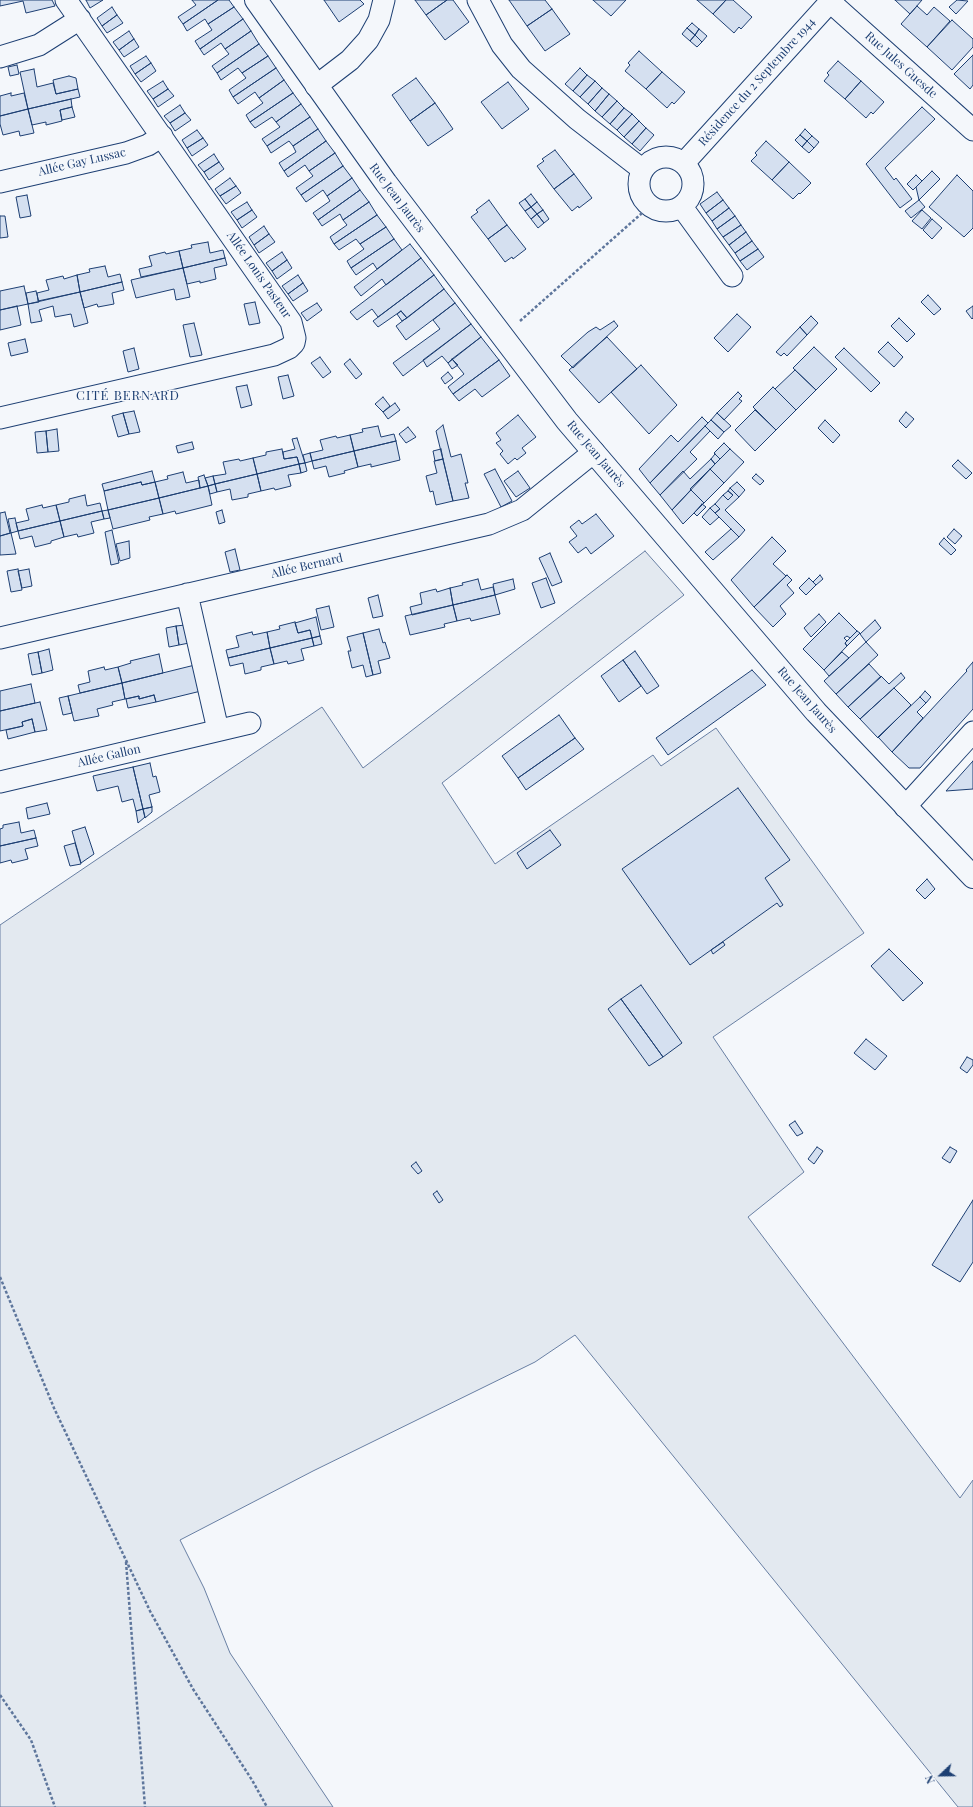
<!DOCTYPE html>
<html>
<head>
<meta charset="utf-8">
<style>
	body { margin:0 }
	#map { position:relative; width:973px; height:1807px; overflow:hidden; background:#f4f7fb; font-family:"Playfair Display",serif }
	canvas { display:block }
	.north { position:absolute; left:921px; top:1755px; width:40px; height:40px; -webkit-text-stroke:3px #f4f7fb; paint-order:stroke; rotate:248deg; font-size:11px; font-weight:700; line-height:16px; text-align:center; color:#1d3f73 }
	.north::after { content:''; display:block; margin:auto; width:14px; height:18px; background:#1d3f73; clip-path:polygon(50% 0,100% 100%,50% 72%,0 100%) }
</style>
</head>
<body>
<div id="map">
<canvas width="973" height="1807"></canvas>
<div class="north">N</div>
</div>
<script>
const c = document.querySelector('canvas').getContext('2d');
c.lineJoin = 'round';
function fill(path, color) {
  c.fillStyle = color;
  c.fill(path, 'evenodd');
}
function toPath(rows) {
  const path = new Path2D();
  for (const r of rows) {
    if (r.length === 3) {
      path.moveTo(r[0] + r[2], r[1]);
      path.arc(r[0], r[1], r[2], 0, 2 * Math.PI);
      continue;
    }
    path.moveTo(r[0], r[1]);
    for (let i = 2; i < r.length; i += 2) path.lineTo(r[i], r[i + 1]);
  }
  return path;
}
function strokePath(path, color, width, dash) {
  c.strokeStyle = color;
  c.lineWidth = width;
  c.lineCap = dash ? 'butt' : 'round';
  c.setLineDash(dash || []);
  c.stroke(path);
}
function write(font, color, halo, rows, align = 'center') {
  c.font = font + ' "Playfair Display",serif';
  c.lineWidth = 3;
  c.setLineDash([]);
  c.textBaseline = 'middle';
  c.strokeStyle = halo;
  c.fillStyle = color;
  for (const [text, x, y, turn = 0] of rows) {
    c.save();
    c.translate(x, y);
    c.rotate((+turn || 0) * Math.PI / 180);
    c.textAlign = isNaN(turn) ? turn : align;
    if (halo) c.strokeText(text, 0, 0);
    c.fillText(text, 0, 0);
    c.restore();
  }
}
const green = toPath([
	[645,551,684,595,442,783,495,864,653,755,661,766,716,728,864,933,713,1037,804,1172,748,1217,960,1498,973,1480,973,1807,958,1807,575,1335,535,1362,313,1471,180,1540,204,1588,230,1653,333,1807,0,1807,0,925,322,707,363,768,645,551]
]);
const building = toPath([
	[0,0,52,0,55,6,26,13,23,1,0,6,0,0],
	[86,0,103,0,90,8,86,0],
	[192,0,218,0,183,24,178,17,196,5,192,0],
	[218,0,229,0,234,7,208,24,205,19,187,31,183,24,218,0],
	[324,0,360,0,364,4,339,22,324,0],
	[415,0,447,0,426,15,415,0],
	[447,0,453,0,469,22,445,40,426,15,447,0],
	[509,0,545,0,552,9,527,26,509,0],
	[593,0,626,0,611,16,593,0],
	[697,0,726,0,713,14,697,0],
	[726,0,733,0,752,17,741,29,739,27,734,33,713,14,726,0],
	[895,0,922,0,910,14,895,0],
	[957,0,968,1,956,14,949,7,957,0],
	[917,6,927,15,934,7,950,21,927,47,901,24,917,6],
	[112,7,117,15,102,26,97,18,112,7],
	[234,7,243,19,200,49,195,41,212,30,208,24,234,7],
	[552,9,570,34,545,51,527,26,552,9],
	[117,15,123,23,107,33,102,26,117,15],
	[243,19,251,31,225,49,221,43,204,55,200,49,243,19],
	[952,20,973,39,973,47,952,70,927,47,952,20],
	[692,23,699,29,695,35,687,28,692,23],
	[687,28,695,35,690,41,682,34,687,28],
	[699,29,707,36,702,42,695,35,699,29],
	[129,31,134,39,119,50,113,42,129,31],
	[251,31,259,44,217,73,212,66,229,54,225,49,251,31],
	[695,35,702,42,697,47,690,41,695,35],
	[134,39,139,47,124,57,119,50,134,39],
	[259,44,268,56,242,73,238,68,221,80,217,73,259,44],
	[639,51,662,72,646,89,625,71,630,65,628,63,639,51],
	[973,55,973,85,970,89,954,74,973,55],
	[146,56,151,63,135,74,130,66,146,56],
	[268,56,276,68,233,97,229,90,246,78,242,73,268,56],
	[838,61,861,81,845,99,824,81,829,75,827,73,838,61],
	[151,63,156,71,141,82,135,74,151,63],
	[17,65,19,74,10,76,8,67,17,65],
	[276,68,284,80,259,98,255,92,238,104,233,97,276,68],
	[580,68,587,75,573,91,565,84,580,68],
	[34,69,37,87,53,83,56,94,78,89,80,97,28,109,20,72,34,69],
	[662,72,685,92,674,104,672,102,667,108,646,89,662,72],
	[587,75,595,81,580,97,573,91,587,75],
	[69,76,76,78,78,89,56,94,53,80,69,76],
	[416,78,435,103,410,121,392,95,416,78],
	[284,80,293,93,250,122,246,115,263,103,259,98,284,80],
	[163,81,168,89,153,99,147,91,163,81],
	[595,81,602,88,588,104,580,97,595,81],
	[861,81,884,102,873,114,871,112,866,118,845,99,861,81],
	[508,82,529,109,502,129,481,102,508,82],
	[602,88,609,94,595,111,588,104,602,88],
	[168,89,174,96,158,107,153,99,168,89],
	[11,93,11,96,24,93,28,109,0,116,0,96,11,93],
	[293,93,301,104,276,122,272,117,255,128,250,122,293,93],
	[609,94,617,101,602,117,595,111,609,94],
	[71,99,72,107,60,110,62,121,46,125,46,122,32,125,28,109,71,99],
	[617,101,624,108,610,124,602,117,617,101],
	[435,103,453,129,428,146,410,121,435,103],
	[301,104,310,117,267,146,262,139,280,127,276,122,301,104],
	[180,105,185,113,170,123,164,116,180,105],
	[72,107,75,117,62,120,60,110,72,107],
	[922,107,935,119,885,168,894,180,896,178,912,199,900,208,866,164,922,107],
	[624,108,632,114,617,130,610,124,624,108],
	[28,109,34,133,20,136,19,131,3,135,0,124,0,116,28,109],
	[185,113,191,120,175,131,170,123,185,113],
	[632,114,639,121,624,137,617,130,632,114],
	[310,117,318,129,293,146,289,141,271,153,267,146,310,117],
	[639,121,646,128,632,144,624,137,639,121],
	[646,128,654,135,640,151,632,144,646,128],
	[318,129,326,141,284,171,279,163,296,152,293,146,318,129],
	[805,129,812,136,807,141,800,135,805,129],
	[197,130,203,138,187,148,182,140,197,130],
	[800,135,807,141,802,147,795,140,800,135],
	[812,136,819,142,814,148,807,141,812,136],
	[203,138,208,145,192,156,187,148,203,138],
	[326,141,335,153,309,171,305,165,288,177,284,171,326,141],
	[766,141,789,162,772,180,751,161,757,155,755,153,766,141],
	[807,141,814,148,809,153,802,147,807,141],
	[555,150,574,174,554,189,537,166,544,161,542,159,555,150],
	[335,153,343,166,301,195,296,188,313,176,309,171,335,153],
	[214,154,219,162,204,172,198,165,214,154],
	[219,162,224,169,209,180,204,172,219,162],
	[789,162,811,183,800,194,799,193,793,199,772,180,789,162],
	[343,166,352,178,327,196,323,190,306,202,301,195,343,166],
	[932,171,940,179,919,200,916,187,932,171],
	[574,174,592,198,579,208,578,206,572,211,554,189,574,174],
	[916,175,922,181,913,190,907,184,916,175],
	[957,175,973,191,973,228,964,237,929,207,957,175],
	[230,178,236,186,220,196,215,189,230,178],
	[352,178,360,190,318,220,313,213,330,201,327,196,352,178],
	[236,186,241,193,226,204,220,196,236,186],
	[360,190,369,202,343,220,340,214,322,226,318,220,360,190],
	[717,192,723,200,706,213,700,204,717,192],
	[531,194,537,202,531,207,525,199,531,194],
	[27,195,31,216,20,218,16,197,27,195],
	[525,199,531,207,525,211,519,203,525,199],
	[489,200,507,225,488,239,471,217,478,212,476,210,489,200],
	[723,200,729,208,712,221,706,213,723,200],
	[919,200,925,207,911,218,905,211,919,200],
	[247,202,252,210,237,220,231,212,247,202],
	[369,202,377,215,334,244,330,237,347,225,343,220,369,202],
	[537,202,543,210,537,214,531,207,537,202],
	[531,207,537,214,531,219,525,211,531,207],
	[729,208,735,216,717,229,712,221,729,208],
	[252,210,257,217,242,228,237,220,252,210],
	[543,210,549,219,544,223,537,214,543,210],
	[922,210,931,218,922,229,912,221,922,210],
	[537,214,544,223,538,228,531,219,537,214],
	[377,215,386,227,360,244,356,239,339,250,334,244,377,215],
	[0,216,5,216,8,237,0,238,0,216],
	[735,216,741,225,723,237,717,229,735,216],
	[932,219,942,228,932,239,923,230,932,219],
	[507,225,526,249,513,259,512,257,505,262,488,239,507,225],
	[741,225,746,232,729,245,723,237,741,225],
	[264,226,269,234,254,245,249,237,264,226],
	[386,227,394,239,351,268,347,261,364,249,360,244,386,227],
	[746,232,752,241,735,253,729,245,746,232],
	[269,234,275,242,259,253,254,245,269,234],
	[394,239,402,250,377,269,373,263,356,275,351,268,394,239],
	[752,241,758,249,740,261,735,253,752,241],
	[208,242,210,253,223,250,225,258,183,268,179,251,192,248,191,245,208,242],
	[410,244,421,258,386,285,382,279,361,296,354,287,410,244],
	[758,249,764,257,747,270,740,261,758,249],
	[179,251,183,268,141,277,139,269,152,266,149,256,165,252,166,254,179,251],
	[282,252,287,260,272,271,266,263,282,252],
	[225,258,227,265,214,268,216,279,200,283,200,281,187,284,183,268,225,258],
	[421,258,434,275,378,317,372,309,357,320,350,312,421,258],
	[287,260,292,268,277,279,272,271,287,260],
	[105,266,108,277,120,274,122,282,80,292,77,275,90,272,89,269,105,266],
	[183,268,190,297,176,300,174,289,136,298,131,280,183,268],
	[77,275,80,292,38,301,37,293,49,290,46,280,63,276,64,279,77,275],
	[298,275,303,283,288,294,282,286,298,275],
	[434,275,444,289,407,318,401,311,378,327,373,321,434,275],
	[122,282,124,290,112,293,114,304,98,307,97,304,84,308,80,292,122,282],
	[303,283,308,291,293,301,288,294,303,283],
	[24,286,28,304,0,310,0,291,24,286],
	[444,289,455,303,406,340,396,326,444,289],
	[36,291,39,302,28,304,26,293,36,291],
	[80,292,88,323,74,327,71,314,55,317,53,306,39,310,42,321,31,323,28,304,80,292],
	[928,295,941,309,934,315,921,302,928,295],
	[255,302,260,323,249,325,244,304,255,302],
	[317,303,322,310,307,321,301,313,317,303],
	[455,303,471,324,403,376,393,363,440,329,433,320,455,303],
	[17,306,21,325,0,330,0,310,17,306],
	[973,306,973,318,972,319,966,311,973,306],
	[401,311,407,318,402,321,397,314,401,311],
	[737,314,751,327,728,352,714,338,737,314],
	[811,316,818,323,807,335,800,327,811,316],
	[899,318,915,334,907,342,891,326,899,318],
	[614,321,618,326,573,368,561,356,588,332,596,327,600,330,614,321],
	[194,323,202,355,190,357,183,325,194,323],
	[471,324,481,337,448,363,442,356,427,367,423,360,471,324],
	[800,327,807,335,787,356,784,353,781,356,776,352,800,327],
	[481,337,499,360,453,394,448,387,464,374,452,359,481,337],
	[607,337,637,369,599,403,569,370,607,337],
	[25,339,28,352,11,356,8,343,25,339],
	[888,342,903,357,894,367,878,352,888,342],
	[814,347,837,369,816,390,793,368,814,347],
	[134,348,139,369,128,372,123,351,134,348],
	[844,348,880,383,871,392,835,357,844,348],
	[320,357,331,372,323,378,311,363,320,357],
	[350,359,362,374,356,379,344,364,350,359],
	[452,359,458,365,452,369,448,363,452,359],
	[499,360,510,376,482,397,475,389,459,401,453,394,499,360],
	[641,365,677,405,649,434,611,392,641,365],
	[795,370,816,390,796,410,775,389,795,370],
	[448,372,453,378,445,384,441,378,448,372],
	[288,375,294,396,283,399,278,377,288,375],
	[247,385,252,405,241,408,236,387,247,385],
	[773,387,796,410,776,430,753,407,773,387],
	[738,392,742,396,739,399,742,401,724,420,717,413,738,392],
	[383,397,390,406,383,412,375,404,383,397],
	[395,403,400,410,388,419,383,412,395,403],
	[755,410,776,430,755,451,735,430,755,410],
	[134,411,140,432,129,434,123,413,134,411],
	[906,412,914,419,906,428,899,421,906,412],
	[123,413,129,434,118,437,112,416,123,413],
	[717,413,731,426,724,432,711,420,717,413],
	[518,415,536,437,522,448,526,453,517,460,515,458,508,464,500,454,503,451,496,443,501,440,496,433,518,415],
	[702,417,708,423,650,483,639,469,671,435,678,442,702,417],
	[711,420,724,432,718,439,705,426,711,420],
	[825,420,840,435,833,443,818,428,825,420],
	[443,425,451,457,461,454,468,483,465,483,469,498,453,501,436,431,443,425],
	[378,426,381,437,394,434,396,441,354,451,350,435,363,432,362,429,378,426],
	[705,426,710,431,690,452,697,459,660,495,650,483,705,426],
	[408,427,416,437,406,443,399,434,408,427],
	[57,429,59,451,48,452,46,431,57,429],
	[46,431,48,452,37,453,35,432,46,431],
	[350,435,354,451,312,461,310,453,323,450,320,440,336,436,337,438,350,435],
	[297,438,305,463,299,464,297,457,284,459,283,452,295,449,292,439,297,438],
	[396,441,400,460,371,467,371,464,358,467,354,451,396,441],
	[192,442,194,449,178,453,176,446,192,442],
	[724,443,730,449,720,459,714,453,724,443],
	[282,449,284,459,297,457,299,464,257,474,253,458,266,455,266,452,282,449],
	[441,449,443,459,435,461,433,451,441,449],
	[730,449,744,462,724,483,710,469,730,449],
	[354,451,358,467,344,471,345,473,329,477,326,466,314,469,312,461,354,451],
	[310,453,312,461,305,463,303,455,310,453],
	[715,454,720,459,715,464,711,459,715,454],
	[253,458,257,474,215,484,213,476,226,474,223,462,239,459,240,461,253,458],
	[443,459,453,501,436,505,433,491,430,492,426,476,437,473,434,461,443,459],
	[711,459,715,464,672,510,660,495,683,471,690,479,711,459],
	[958,460,972,473,966,479,952,466,958,460],
	[305,463,307,471,301,473,299,464,305,463],
	[299,464,301,473,288,475,291,486,275,490,274,488,261,491,257,474,299,464],
	[495,469,512,501,501,507,484,474,495,469],
	[710,469,724,483,704,503,690,489,710,469],
	[152,471,155,482,142,485,141,482,104,491,102,484,152,471],
	[518,471,530,488,516,497,504,481,518,471],
	[183,472,186,483,199,480,200,488,159,498,155,482,168,479,167,476,183,472],
	[257,474,261,491,248,494,248,497,232,500,230,489,217,492,215,484,257,474],
	[756,474,764,481,760,485,752,478,756,474],
	[204,475,208,486,200,488,198,477,204,475],
	[213,476,215,484,208,486,205,478,213,476],
	[141,482,142,485,155,482,159,498,108,510,104,491,141,482],
	[737,482,745,490,739,497,730,488,737,482],
	[215,484,217,492,210,494,208,486,215,484],
	[208,486,212,505,176,514,175,511,163,514,159,498,208,486],
	[730,488,739,497,725,510,745,530,739,537,715,513,720,509,715,504,723,495,728,500,733,495,728,491,730,488],
	[691,490,704,503,683,524,672,510,691,490],
	[728,491,733,495,728,500,723,495,728,491],
	[85,495,87,506,100,503,102,511,60,521,56,505,69,502,69,499,85,495],
	[159,498,163,514,149,517,150,520,113,529,108,510,159,498],
	[702,504,706,507,697,516,694,513,702,504],
	[715,504,720,509,715,513,710,508,715,504],
	[42,505,43,508,56,505,60,521,18,531,16,523,29,520,26,509,42,505],
	[710,508,719,517,710,525,702,517,710,508],
	[108,510,110,518,104,519,102,511,108,510],
	[222,510,225,522,219,524,216,512,222,510],
	[102,511,104,519,91,522,94,533,78,537,77,534,64,537,60,521,102,511],
	[5,512,10,533,0,536,0,513,5,512],
	[596,514,614,536,591,554,586,547,578,553,569,542,577,536,570,527,579,520,582,524,596,514],
	[15,518,18,531,11,533,8,519,15,518],
	[60,521,64,537,51,541,51,543,35,547,32,536,20,539,18,531,60,521],
	[731,529,739,537,713,560,705,552,731,529],
	[954,529,962,536,955,544,947,537,954,529],
	[112,530,119,563,111,565,105,532,112,530],
	[11,533,16,554,0,555,0,536,11,533],
	[772,537,786,551,773,564,786,576,754,607,731,580,772,537],
	[944,538,956,550,951,555,939,544,944,538],
	[129,541,130,558,120,561,116,544,129,541],
	[235,549,240,570,230,572,225,552,235,549],
	[550,553,562,582,552,586,539,558,550,553],
	[18,569,22,590,11,592,7,571,18,569],
	[29,569,32,586,22,588,18,571,29,569],
	[787,575,792,580,787,585,794,593,780,606,786,614,773,627,754,607,787,575],
	[820,575,823,579,816,585,813,582,820,575],
	[546,578,555,603,541,608,532,583,546,578],
	[809,578,816,585,806,595,799,588,809,578],
	[478,579,481,590,493,587,495,595,453,605,450,588,463,585,462,583,478,579],
	[513,579,515,589,495,595,493,584,513,579],
	[450,588,453,605,412,615,410,607,422,604,420,593,436,589,437,592,450,588],
	[378,595,383,616,373,618,368,598,378,595],
	[495,595,500,614,471,621,470,618,457,621,453,605,495,595],
	[453,605,457,621,444,624,445,627,410,635,405,616,453,605],
	[329,606,334,627,321,630,316,609,329,606],
	[839,613,857,631,850,638,847,636,844,638,847,641,845,643,847,646,824,670,803,649,839,613],
	[819,614,826,622,811,637,804,628,819,614],
	[316,617,320,636,312,638,310,630,298,633,295,623,316,617],
	[875,620,881,628,866,642,860,634,875,620],
	[295,622,298,633,310,630,312,638,270,648,267,632,280,629,279,626,295,622],
	[185,625,189,643,179,645,176,626,185,625],
	[176,626,179,645,169,647,166,628,176,626],
	[379,629,383,643,385,642,390,658,378,661,381,673,373,675,363,633,379,629],
	[857,631,860,633,847,646,845,643,857,631],
	[252,632,253,635,267,632,270,648,228,658,226,650,239,647,236,636,252,632],
	[363,633,373,675,366,677,363,665,352,668,348,651,351,651,347,637,363,633],
	[320,636,322,644,314,646,312,638,320,636],
	[312,638,314,646,301,649,304,660,288,664,287,661,274,664,270,648,312,638],
	[866,642,878,655,836,694,824,681,866,642],
	[270,648,274,664,261,667,261,670,245,674,243,663,230,666,228,658,270,648],
	[49,649,53,670,42,673,38,652,49,649],
	[635,651,659,686,647,694,623,660,635,651],
	[38,652,42,673,32,675,28,654,38,652],
	[842,652,849,658,829,676,824,670,842,652],
	[159,654,163,673,122,683,118,667,131,663,130,661,159,654],
	[623,660,641,686,619,702,601,676,623,660],
	[973,662,973,709,920,768,909,768,892,752,967,671,966,670,973,662],
	[869,664,881,677,848,707,836,694,869,664],
	[195,665,201,691,156,702,154,695,139,699,139,696,125,699,122,683,195,665],
	[104,667,105,670,118,667,122,683,80,693,78,685,90,682,88,671,104,667],
	[752,670,766,685,668,755,656,738,752,670],
	[901,673,905,678,860,719,848,707,881,676,889,684,901,673],
	[122,683,125,699,112,702,113,705,97,709,99,716,74,721,68,696,122,683],
	[31,684,35,703,0,711,0,691,31,684],
	[894,688,911,705,878,738,860,719,894,688],
	[925,691,931,697,926,703,920,697,925,691],
	[154,695,156,702,128,708,126,699,139,696,139,699,154,695],
	[68,696,72,713,63,715,59,698,68,696],
	[920,697,926,703,917,712,923,718,892,752,878,737,920,697],
	[40,702,47,730,35,732,32,719,22,722,23,726,0,731,0,711,40,702],
	[559,715,575,738,518,778,502,756,559,715],
	[32,719,35,732,8,739,6,730,23,726,22,722,32,719],
	[575,738,584,749,526,790,518,778,575,738],
	[973,761,973,789,946,791,973,761],
	[150,763,153,777,156,776,160,792,149,795,152,807,143,809,133,767,150,763],
	[133,767,143,809,136,811,133,799,122,802,118,786,97,791,93,776,133,767],
	[738,788,790,860,765,878,783,905,780,907,777,903,690,965,622,869,738,788],
	[47,803,50,814,28,819,26,808,47,803],
	[152,807,152,812,145,818,143,809,152,807],
	[143,809,145,817,138,823,136,811,143,809],
	[19,822,21,833,34,830,36,838,0,846,0,829,3,828,3,825,19,822],
	[85,827,94,854,81,863,72,831,85,827],
	[550,830,561,845,527,869,517,853,550,830],
	[36,838,38,846,25,849,28,859,12,863,11,860,0,863,0,846,36,838],
	[75,843,81,864,70,866,64,846,75,843],
	[927,879,935,889,925,899,916,890,927,879],
	[723,942,725,945,713,954,711,950,723,942],
	[889,949,923,983,903,1001,871,966,889,949],
	[641,985,682,1043,663,1057,621,999,641,985],
	[621,999,663,1057,649,1066,608,1009,621,999],
	[866,1039,887,1056,875,1070,854,1053,866,1039],
	[967,1057,973,1060,973,1065,967,1073,960,1068,967,1057],
	[795,1121,803,1133,797,1136,789,1125,795,1121],
	[817,1147,823,1151,814,1164,808,1159,817,1147],
	[950,1147,957,1151,950,1163,942,1158,950,1147],
	[416,1162,422,1171,418,1174,411,1166,416,1162],
	[437,1191,443,1200,439,1203,433,1194,437,1191],
	[973,1200,973,1262,960,1282,932,1265,973,1200]
]);
const path = toPath([
	[520,321,650,206],
	[0,1277,54,1408,150,1611,193,1689,252,1780,267,1807],
	[126,1562,145,1807],
	[0,1695,31,1740,55,1807]
]);
const minor = toPath([
	[478,0,502,45,521,69,577,119,643,170],
	[828,0,973,130],
	[0,57,39,45,80,19],
	[316,86,350,60,368,40,379,20,384,0],
	[666,184,27],
	[684,163,830,2],
	[0,182,126,153,148,145,162,136],
	[682,207,732,276],
	[0,418,274,355,289,348,294,343,295,338,291,322,66,0],
	[187,594,218,730],
	[0,638,489,524,522,510,594,452],
	[0,782,250,723],
	[905,807,973,732]
]);
const tertiary = toPath([
	[256,0,386,183,567,421,816,712,973,877]
]);
const streetNames = [
	["Rue Jules Guesde",901,65,42],
	["Résidence du 2 Septembre 1944",757,82,-48],
	["Allée Gay Lussac",82,162,-13],
	["Rue Jean Jaurès",397,198,53],
	["Allée Louis Pasteur",259,275,55],
	["Rue Jean Jaurès",596,454,50],
	["Allée Bernard",307,566,-13],
	["Rue Jean Jaurès",807,700,49],
	["Allée Gallon",109,756,-13]
];
const neighbourhoodNames = [
	["CITÉ BERNARD",128,396]
];
fill(green, '#e3e9f0');
strokePath(green, '#687fa3', 1);
fill(building, '#d5e0f0');
strokePath(building, '#1d3f73', 1);
strokePath(minor, '#1d3f73', 23);
strokePath(tertiary, '#1d3f73', 24);
strokePath(path, '#5e769c', 2.5, [3, 2]);
strokePath(minor, '#f4f7fb', 21);
strokePath(tertiary, '#f4f7fb', 22);
write('12px', '#1d3f73', '#f4f7fb', streetNames);
c.letterSpacing = '1px';
write('13px', '#1d3f73', '#f4f7fb', neighbourhoodNames);
c.letterSpacing = '0px';
</script>
</body>
</html>
